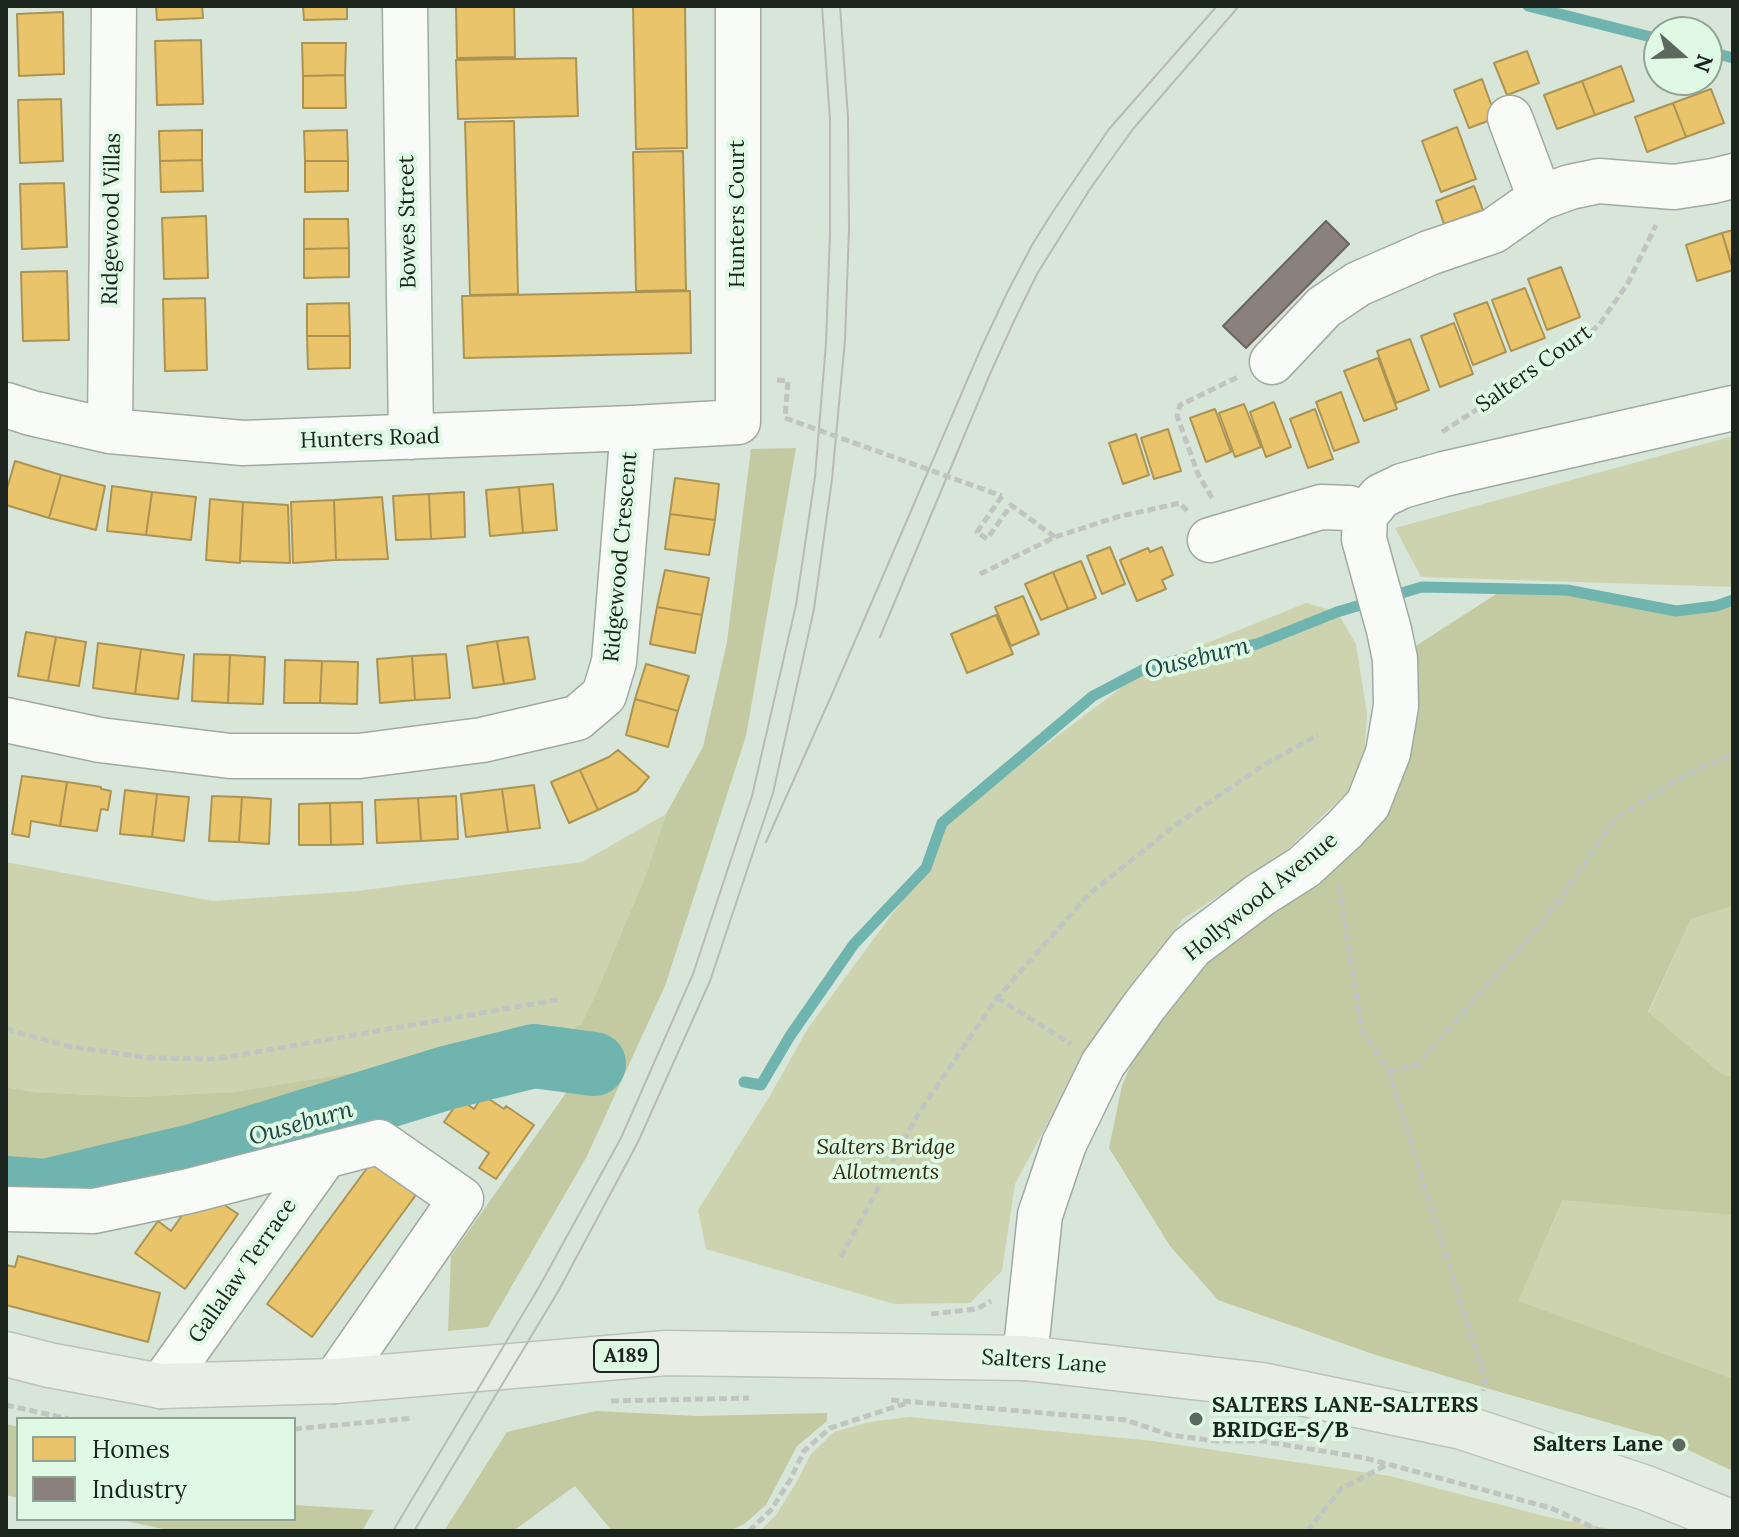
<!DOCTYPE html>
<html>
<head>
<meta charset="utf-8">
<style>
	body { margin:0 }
	#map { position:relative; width:1739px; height:1537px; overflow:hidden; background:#d8e6da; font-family:Lora,serif }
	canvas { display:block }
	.frame { position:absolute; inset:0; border:8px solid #1b251d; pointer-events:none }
	.legend { position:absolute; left:16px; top:1417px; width:280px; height:104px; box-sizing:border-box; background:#dff9e4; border:2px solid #91a494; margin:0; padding:10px 14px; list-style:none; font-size:24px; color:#1b251d }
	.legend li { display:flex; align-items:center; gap:16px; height:40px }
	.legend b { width:40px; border:2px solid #91a494 }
	.north { position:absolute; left:1643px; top:16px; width:80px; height:80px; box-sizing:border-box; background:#dff9e4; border:2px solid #91a494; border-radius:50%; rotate:110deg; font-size:22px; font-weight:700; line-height:32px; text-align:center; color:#1b251d }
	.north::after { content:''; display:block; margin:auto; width:28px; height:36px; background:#5d695f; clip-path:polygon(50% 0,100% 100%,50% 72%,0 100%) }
</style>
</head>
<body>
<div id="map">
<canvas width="1739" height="1537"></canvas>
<div class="frame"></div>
<ul class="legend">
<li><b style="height:22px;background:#e9c46a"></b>Homes</li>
<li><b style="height:22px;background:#8a817c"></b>Industry</li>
</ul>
<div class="north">N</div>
</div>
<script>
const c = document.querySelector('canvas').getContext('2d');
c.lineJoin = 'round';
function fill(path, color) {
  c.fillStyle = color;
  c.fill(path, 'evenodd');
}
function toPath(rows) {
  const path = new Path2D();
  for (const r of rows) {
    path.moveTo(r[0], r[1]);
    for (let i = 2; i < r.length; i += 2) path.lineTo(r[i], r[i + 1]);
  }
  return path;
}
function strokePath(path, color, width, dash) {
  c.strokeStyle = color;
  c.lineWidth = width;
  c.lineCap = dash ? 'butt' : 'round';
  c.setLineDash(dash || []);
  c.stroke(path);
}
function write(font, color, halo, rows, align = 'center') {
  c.font = font + ' Lora,serif';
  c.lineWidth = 8;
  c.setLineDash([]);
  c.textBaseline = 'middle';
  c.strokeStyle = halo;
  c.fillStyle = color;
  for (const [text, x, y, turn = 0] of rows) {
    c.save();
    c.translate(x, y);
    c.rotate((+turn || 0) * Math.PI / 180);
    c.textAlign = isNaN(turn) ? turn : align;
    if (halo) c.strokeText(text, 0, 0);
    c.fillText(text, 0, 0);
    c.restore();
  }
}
const green = toPath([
	[1733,436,1733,587,1421,577,1395,528],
	[1306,603,1337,612,1356,644,1367,713,1363,777,1281,856,1183,919,1074,1074,1015,1184,1002,1271,970,1303,894,1304,706,1249,698,1210,771,1094,808,1028,926,868,942,823,1150,666],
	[666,814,645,877,595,996,581,1024,551,1041,233,1092,135,1097,32,1092,6,1087,6,862,213,901,357,891,582,862],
	[1733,906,1733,1471,1663,1438,1479,1386,1691,919],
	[909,1417,1153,1441,1390,1476,1548,1517,1620,1531,760,1531,776,1515,796,1483,811,1454,834,1432,869,1422]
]);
const forest = toPath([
	[796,448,746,736,665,986,586,1158,488,1327,448,1331,451,1256,573,1083,525,1079,473,1084,376,1120,152,1181,85,1193,6,1194,6,1087,32,1092,135,1097,233,1092,551,1041,581,1024,595,996,645,877,666,814,703,747,727,642,751,449],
	[1504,589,1567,590,1676,611,1716,606,1733,600,1733,906,1691,919,1648,1012,1721,1074,1733,1077,1733,1215,1563,1200,1518,1301,1733,1379,1733,1471,1663,1438,1479,1386,1376,1355,1218,1300,1170,1246,1109,1148,1122,1086,1148,1024,1193,972,1312,880,1408,651],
	[596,1411,697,1416,827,1413,827,1421,797,1446,766,1505,744,1524,730,1531,612,1531,575,1486,513,1531,444,1531,507,1432],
	[6,1424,18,1427,18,1498,6,1495],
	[294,1505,374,1510,362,1531,279,1531,279,1529,172,1531,117,1519,294,1519]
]);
const homes = toPath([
	[156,6,202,6,203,18,157,20,156,6],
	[303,6,347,6,347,19,304,20,303,6],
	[456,6,514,6,515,57,457,58,456,6],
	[633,6,685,6,687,148,636,149,633,6],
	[63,12,64,74,19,76,17,14,63,12],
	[201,40,203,104,157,105,155,41,201,40],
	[302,43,346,43,345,75,303,76,302,43],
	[1527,51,1539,83,1507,95,1494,63,1527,51],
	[576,58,578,116,458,119,456,60,576,58],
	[1621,66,1634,101,1595,115,1582,81,1621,66],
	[345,75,346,108,303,108,303,76,345,75],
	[1482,79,1496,118,1469,128,1454,90,1482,79],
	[1582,81,1595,115,1557,129,1544,95,1582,81],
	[1711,89,1724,123,1686,137,1673,103,1711,89],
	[61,99,63,161,20,163,18,100,61,99],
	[1673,103,1686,137,1647,152,1635,117,1673,103],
	[514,121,518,294,470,295,465,122,514,121],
	[1457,127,1476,179,1441,192,1422,141,1457,127],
	[202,130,202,160,160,161,159,131,202,130],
	[347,130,348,161,305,161,304,131,347,130],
	[683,151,686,290,636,291,633,152,683,151],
	[202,160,203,191,161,192,160,161,202,160],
	[305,161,348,161,348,191,305,192,305,161],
	[64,183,67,247,22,249,20,184,64,183],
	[1474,186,1483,210,1444,224,1436,201,1474,186],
	[206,216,208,278,164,279,162,218,206,216],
	[304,219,348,219,349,248,304,249,304,219],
	[1733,230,1733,268,1722,233,1733,230],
	[1722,233,1733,270,1697,281,1686,245,1722,233],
	[349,248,349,277,304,278,304,249,349,248],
	[1561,267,1580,317,1547,330,1528,279,1561,267],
	[67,271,69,340,23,341,21,272,67,271],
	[1525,288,1545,338,1511,351,1492,300,1525,288],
	[690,291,691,353,464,358,462,296,690,291],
	[205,298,207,370,165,371,163,299,205,298],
	[1487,302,1506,352,1473,365,1454,314,1487,302],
	[349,303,350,336,307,336,307,304,349,303],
	[1454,323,1473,374,1440,387,1421,336,1454,323],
	[307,336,350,336,350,368,308,369,307,336],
	[1410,339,1429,390,1396,403,1377,351,1410,339],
	[1378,358,1397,409,1364,421,1344,371,1378,358],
	[1341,392,1359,442,1334,451,1316,402,1341,392],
	[1274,402,1291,447,1266,457,1250,412,1274,402],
	[1244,404,1261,447,1235,457,1219,413,1244,404],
	[1215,409,1231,452,1206,462,1190,418,1215,409],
	[1315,409,1333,459,1308,468,1290,419,1315,409],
	[1168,429,1181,471,1154,479,1141,438,1168,429],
	[1136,434,1149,475,1123,484,1109,443,1136,434],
	[15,461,61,475,49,518,6,505,6,492,15,461],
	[61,475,105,486,96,530,49,518,61,475],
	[675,478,719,484,715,520,670,514,675,478],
	[553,484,557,530,523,533,519,487,553,484],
	[112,486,152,492,146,535,107,531,112,486],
	[519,487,523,533,490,536,486,490,519,487],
	[152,492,196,497,191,540,146,535,152,492],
	[464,492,465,537,431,539,429,494,464,492],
	[429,494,431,539,396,540,393,496,429,494],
	[382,497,388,559,336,560,334,500,382,497],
	[210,499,243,502,240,563,206,560,210,499],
	[334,500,336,560,293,563,291,502,334,500],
	[243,502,288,505,290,563,240,561,243,502],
	[670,514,715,520,709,555,665,549,670,514],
	[1110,547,1125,584,1102,594,1087,556,1110,547],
	[1162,547,1173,575,1162,580,1166,589,1137,601,1120,560,1148,548,1150,552,1162,547],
	[1081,561,1096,598,1068,609,1053,572,1081,561],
	[665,570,709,578,702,615,657,607,665,570],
	[1053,572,1068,609,1041,620,1025,584,1053,572],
	[1023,596,1039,634,1011,646,995,607,1023,596],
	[657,607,702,615,695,653,650,644,657,607],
	[996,615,1013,654,967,673,951,634,996,615],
	[26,632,56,637,48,681,18,676,26,632],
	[56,637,86,642,79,686,48,681,56,637],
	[528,637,535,679,504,684,497,641,528,637],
	[497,641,504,684,473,688,467,646,497,641],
	[98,643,141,649,135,694,93,688,98,643],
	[141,649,184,655,178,699,135,694,141,649],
	[194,654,230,655,228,703,192,701,194,654],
	[446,654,450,698,415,700,412,656,446,654],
	[230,655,265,657,263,704,228,703,230,655],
	[412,656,415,700,380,703,377,659,412,656],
	[285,660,322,661,320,703,284,703,285,660],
	[322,661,358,662,357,704,320,703,322,661],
	[646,664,689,676,678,711,635,699,646,664],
	[635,699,678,711,668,747,626,735,635,699],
	[618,750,649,777,637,791,598,810,580,770,609,757,618,750],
	[580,770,598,810,569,823,551,782,580,770],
	[22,776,67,782,60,826,31,821,29,837,12,834,22,776],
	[67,782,101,787,101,789,111,791,108,810,101,809,97,831,60,826,67,782],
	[534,785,540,828,508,832,502,789,534,785],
	[502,789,508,832,466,837,461,794,502,789],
	[125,790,157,794,152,837,120,834,125,790],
	[157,794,189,797,184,841,152,837,157,794],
	[212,796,242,797,239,842,209,841,212,796],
	[456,796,458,839,421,841,418,798,456,796],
	[242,797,271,799,269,844,239,842,242,797],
	[418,798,421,841,377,843,375,800,418,798],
	[362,802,363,844,331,845,330,803,362,802],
	[330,803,331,845,299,845,299,804,330,803],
	[483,1095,504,1109,506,1106,534,1125,496,1179,479,1168,489,1153,444,1122,460,1099,474,1109,483,1095],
	[376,1156,421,1188,312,1337,267,1304,376,1156],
	[220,1202,238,1214,185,1289,135,1253,158,1221,171,1231,188,1207,220,1202],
	[18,1256,160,1293,148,1342,6,1305,6,1265,15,1267,18,1256]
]);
const industry = toPath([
	[1326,221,1349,244,1246,348,1223,326,1326,221]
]);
const stream = toPath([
	[1528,6,1659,39],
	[1707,51,1733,58],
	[1391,596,1422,587,1567,590,1676,611,1716,606,1733,600],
	[744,1082,761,1085,790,1036,854,944,926,868,942,823,1093,696,1150,666,1257,644,1337,612,1374,601]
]);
const river = toPath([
	[6,1188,46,1191,193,1156,446,1078,534,1056,594,1064]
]);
const path = toPath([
	[777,380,788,381,785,418],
	[1442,432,1582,342,1601,322,1628,283,1656,225],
	[1002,496,977,532,987,539,1011,505,1055,537],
	[1212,498,1198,474,1177,416,1180,405,1238,377],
	[980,574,1055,537,1117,517,1180,503,1187,511],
	[1339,886,1362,1030,1389,1071,1485,1380,1483,1391],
	[997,998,1071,1044],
	[6,1029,67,1046,151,1058,216,1059,562,999],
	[1389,1071,1417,1065,1548,916,1615,819,1687,774,1733,755],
	[841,1257,918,1114,997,998,1087,896,1174,826,1264,765,1318,735],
	[931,1314,977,1309,991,1301],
	[891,1400,1126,1420,1170,1435,1216,1441,1262,1441,1365,1458,1551,1508,1601,1531],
	[611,1401,749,1398],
	[6,1405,69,1419],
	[294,1429,414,1418],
	[749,1531,771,1510,790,1480,804,1451,830,1428,910,1402],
	[1307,1531,1341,1489,1388,1464]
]);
const minor = toPath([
	[405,6,411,437],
	[1510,118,1540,198],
	[1272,362,1324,307,1358,284,1429,253,1493,231,1540,198,1570,187,1599,181,1674,187,1713,181,1733,176],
	[6,405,31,413,110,431,243,443,633,428,738,422,738,6],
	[110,431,114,6],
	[1210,540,1321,507,1349,508,1365,515],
	[6,720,100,740,230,756,359,756,482,740,577,718,604,695,614,662,633,428],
	[6,1209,94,1211,189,1191,379,1142,461,1199,335,1381],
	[1025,1358,1040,1215,1064,1144,1103,1064,1145,1005,1191,947,1260,895,1304,867,1344,830,1368,804,1388,753,1396,706,1395,659,1389,630,1364,539,1365,515,1381,496,1402,486,1444,474,1733,408],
	[161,1386,325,1156]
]);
const major = toPath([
	[6,1354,49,1365,161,1386,335,1381,666,1353,1025,1358,1262,1385,1462,1427,1646,1488,1733,1523]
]);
const tram = toPath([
	[880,637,990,374,1014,321,1037,274,1090,189,1133,129,1239,6],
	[766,842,833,692,982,346,1007,293,1032,245,1052,213,1109,129,1217,6],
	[393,1531,539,1287,621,1138,693,974,752,796,796,605,815,477,826,343,830,234,830,120,822,6],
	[414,1531,559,1290,638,1142,710,981,773,793,814,609,832,479,845,340,849,229,848,117,840,6]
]);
const pathBridge = toPath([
	[785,418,1002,496]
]);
const markers = [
	[1196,1419,8,"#5d695f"],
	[1679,1445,8,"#5d695f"]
];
const shields = [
	[626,1356,64]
];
const shieldNames = [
	["A189",626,1356]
];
const streetNames = [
	["Hunters Court",738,214,-90],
	["Ridgewood Villas",112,219,-89],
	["Bowes Street",408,222,-91],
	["Salters Court",1534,369,-35],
	["Hunters Road",370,439,-2],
	["Ridgewood Crescent",621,557,-85],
	["Hollywood Avenue",1261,897,-39],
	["Gallalaw Terrace",243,1271,-55],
	["Salters Lane",1044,1362,4]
];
const parkNames = [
	["Salters Bridge",886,1148],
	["Allotments",886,1173]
];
const poiNames = [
	["SALTERS LANE-SALTERS",1212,1406],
	["BRIDGE-S/B",1212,1431],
	["Salters Lane",1663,1445,"right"]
];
const waterNames = [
	["Ouseburn",1197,659,-14],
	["Ouseburn",301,1124,-16]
];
fill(green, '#cdd3af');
fill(forest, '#c3c9a0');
fill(homes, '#e9c46a');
strokePath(homes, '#ab9453', 2);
fill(industry, '#8a817c');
strokePath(industry, '#696560', 2);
strokePath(stream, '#70b4af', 11);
strokePath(river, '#70b4af', 64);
strokePath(minor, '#9faaa1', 47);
strokePath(major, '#bbc2bc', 47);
strokePath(path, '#c0c5c1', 5, [8, 4]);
strokePath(minor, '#f9fbf9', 44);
strokePath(major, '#e8ede6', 44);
strokePath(tram, '#b7bab7', 2);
strokePath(pathBridge, '#c0c5c1', 5, [8, 4]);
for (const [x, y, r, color] of markers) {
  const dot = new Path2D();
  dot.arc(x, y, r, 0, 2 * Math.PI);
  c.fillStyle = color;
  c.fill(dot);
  strokePath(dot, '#dff9e4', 3);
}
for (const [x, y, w] of shields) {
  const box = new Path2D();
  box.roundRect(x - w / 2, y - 16, w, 32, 6);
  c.fillStyle = '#dff9e4';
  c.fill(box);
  strokePath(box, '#1b251d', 2);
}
write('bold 20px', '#1b251d', null, shieldNames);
write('22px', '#1b251d', '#dff9e4', streetNames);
write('italic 22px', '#2e2d10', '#dff9e4', parkNames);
write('bold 22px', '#1b251d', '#dff9e4', poiNames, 'left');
write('italic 24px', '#1c4646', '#dff9e4', waterNames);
</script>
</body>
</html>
